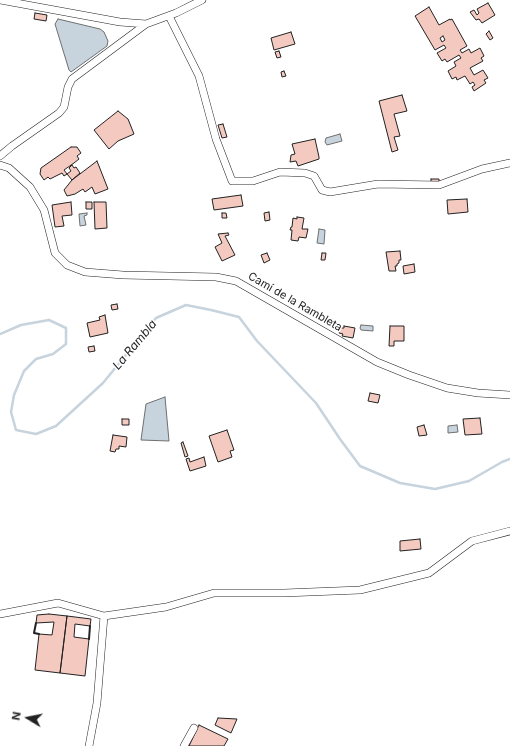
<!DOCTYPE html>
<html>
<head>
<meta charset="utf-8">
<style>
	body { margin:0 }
	#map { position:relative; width:510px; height:746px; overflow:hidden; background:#fff; font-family:Inter,sans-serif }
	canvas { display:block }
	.north { position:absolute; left:8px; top:698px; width:40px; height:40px; -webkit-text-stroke:3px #fff; paint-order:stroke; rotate:280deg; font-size:11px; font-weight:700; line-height:16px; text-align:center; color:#222 }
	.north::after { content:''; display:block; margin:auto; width:14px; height:18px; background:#222; clip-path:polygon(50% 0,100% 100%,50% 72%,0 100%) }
</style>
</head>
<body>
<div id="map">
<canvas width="510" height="746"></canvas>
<div class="north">N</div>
</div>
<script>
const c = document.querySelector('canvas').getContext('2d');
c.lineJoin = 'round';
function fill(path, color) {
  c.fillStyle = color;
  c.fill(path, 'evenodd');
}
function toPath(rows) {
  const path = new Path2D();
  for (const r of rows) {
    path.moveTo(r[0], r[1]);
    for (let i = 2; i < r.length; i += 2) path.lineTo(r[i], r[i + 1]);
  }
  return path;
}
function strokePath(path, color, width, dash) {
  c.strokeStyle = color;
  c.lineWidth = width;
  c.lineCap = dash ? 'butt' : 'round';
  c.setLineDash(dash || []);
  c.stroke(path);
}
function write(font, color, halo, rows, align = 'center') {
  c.font = font + ' Inter,sans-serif';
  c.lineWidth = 3;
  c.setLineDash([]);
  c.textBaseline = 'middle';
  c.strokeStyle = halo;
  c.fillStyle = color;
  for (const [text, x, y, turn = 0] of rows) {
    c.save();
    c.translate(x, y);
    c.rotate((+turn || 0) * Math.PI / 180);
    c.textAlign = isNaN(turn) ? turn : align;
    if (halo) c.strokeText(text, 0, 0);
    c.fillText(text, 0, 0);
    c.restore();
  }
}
const water = toPath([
	[58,19,100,29,104,32,108,41,107,46,71,72,69,70,55,24,58,19],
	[340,134,342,141,327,145,325,142,326,138,340,134],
	[87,213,87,215,84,216,86,225,80,226,79,214,87,213],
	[319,229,325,230,324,244,317,243,319,229],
	[361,325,373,326,373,331,361,330,360,328,361,325],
	[165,397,169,441,141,440,146,404,165,397],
	[457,425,458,432,448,433,448,426,457,425]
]);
const stream = toPath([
	[0,334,21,325,49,320,66,328,66,344,53,354,36,359,24,371,14,395,11,412,16,430,36,434,56,426,103,383,156,318,186,305,211,310,239,317,257,341,316,403,340,439,360,466,400,483,435,489,469,481,502,462,510,459]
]);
const building = toPath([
	[488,3,495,15,482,23,479,19,476,20,470,12,474,10,477,15,479,13,477,9,488,3],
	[429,7,439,25,450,19,450,20,452,19,467,46,460,50,462,53,469,49,471,53,480,48,484,56,481,58,483,61,470,68,474,75,483,70,488,78,484,80,486,83,474,91,472,87,475,85,473,82,470,84,465,76,457,80,456,77,452,79,448,71,456,66,454,62,461,58,459,55,447,62,445,59,442,61,437,53,446,48,444,45,435,50,415,16,429,7],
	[443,36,445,40,442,42,440,38,443,36],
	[35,13,47,15,46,21,34,19,35,13],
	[489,31,493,38,490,40,486,34,489,31],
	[291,32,295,44,274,50,271,38,291,32],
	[279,51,281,57,277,58,275,52,279,51],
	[284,71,286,76,282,77,281,72,284,71],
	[402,95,407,111,394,114,400,136,394,137,398,150,392,152,379,101,402,95],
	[118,111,128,119,134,134,118,141,109,149,94,130,118,111],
	[223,124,227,137,222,138,218,125,223,124],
	[315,139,319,157,319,159,298,166,296,161,290,162,291,155,295,154,292,144,315,139],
	[71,147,77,147,81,153,77,156,79,159,74,163,64,170,67,174,64,176,62,173,50,179,48,177,44,180,40,174,41,168,71,147],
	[97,161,108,189,95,194,92,187,85,192,83,189,75,194,67,196,64,190,72,180,97,161],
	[72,165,74,168,76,167,80,173,72,180,67,174,71,171,69,168,72,165],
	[431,179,439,179,439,184,431,184,431,179],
	[241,195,243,206,214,210,212,199,241,195],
	[467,199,468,212,448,214,447,200,467,199],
	[71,202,72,215,62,216,64,226,55,227,52,205,71,202],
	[86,202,92,202,92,209,86,209,86,202],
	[94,202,106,202,107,228,95,229,94,202],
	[269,212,270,220,265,221,264,213,269,212],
	[222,213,226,213,227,218,222,218,222,213],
	[297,217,304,218,302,229,308,229,306,238,299,237,298,241,291,240,292,230,290,230,291,227,292,227,293,218,297,219,297,217],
	[228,233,229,235,225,236,235,255,222,261,215,247,222,243,218,234,228,233],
	[400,251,401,260,399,260,399,263,397,264,397,266,395,266,396,271,389,271,386,252,400,251],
	[267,253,270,260,264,263,261,255,267,253],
	[322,253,326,253,325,260,321,260,322,253],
	[414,264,415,272,404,274,403,266,414,264],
	[117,304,118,309,112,310,111,305,117,304],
	[105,315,108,333,90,337,87,323,100,320,99,317,105,315],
	[344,326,355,328,353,338,342,336,343,334,339,333,340,328,344,328,344,326],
	[390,326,404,326,404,341,394,341,394,346,389,346,390,326],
	[94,346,95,351,89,352,88,347,94,346],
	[370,393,380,395,378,403,368,401,370,393],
	[480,418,482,434,465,435,463,419,480,418],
	[122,419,129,419,129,425,122,425,122,419],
	[424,425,427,435,419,436,417,427,424,425],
	[227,430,234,450,230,451,232,457,218,462,209,436,227,430],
	[113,435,127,437,126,447,119,446,119,449,116,449,115,452,110,451,113,435],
	[183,442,188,456,185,457,181,443,183,442],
	[204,457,206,466,190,471,186,459,189,458,190,462,204,457],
	[420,539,421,549,400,551,400,541,420,539],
	[49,614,67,616,60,673,35,670,39,634,52,635,54,622,36,623,37,615,49,614],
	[67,616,91,619,90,626,75,624,74,637,89,639,85,676,60,673,67,616],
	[218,718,237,719,231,733,215,725,218,718],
	[199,725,228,739,224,746,189,746,199,725]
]);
const street = toPath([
	[0,0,120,22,146,24,176,13,202,0],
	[169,16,199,76,216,139,232,181,253,181,280,172,305,173,314,176,322,190,330,192,378,184,439,185,482,169,510,163],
	[0,156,12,146,59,113,64,107,68,87,72,79,146,24],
	[0,165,9,168,30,187,44,210,55,253,67,265,85,272,123,275,216,277,236,281,377,362,409,375,447,388,478,393,510,395],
	[0,614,58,603,104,616,97,703,89,746],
	[104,616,166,607,214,593,284,593,360,590,429,573,472,541,510,531],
	[184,746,194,728]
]);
const wall = toPath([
	[36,623,34,633,39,634],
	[89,639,90,626]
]);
const streetNames = [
	["Camí de la Rambleta",295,302,30]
];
const waterNames = [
	["La Rambla",135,345,-50]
];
fill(water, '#c7d3dd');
strokePath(water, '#6f6f6f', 1);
strokePath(stream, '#c7d3dd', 2.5);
fill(building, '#f3c9c0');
strokePath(building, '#222', 1);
strokePath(street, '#222', 8);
strokePath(street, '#fff', 7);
strokePath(wall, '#222', 2);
write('11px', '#222', '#fff', streetNames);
write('italic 12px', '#222', '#fff', waterNames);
</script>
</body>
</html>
